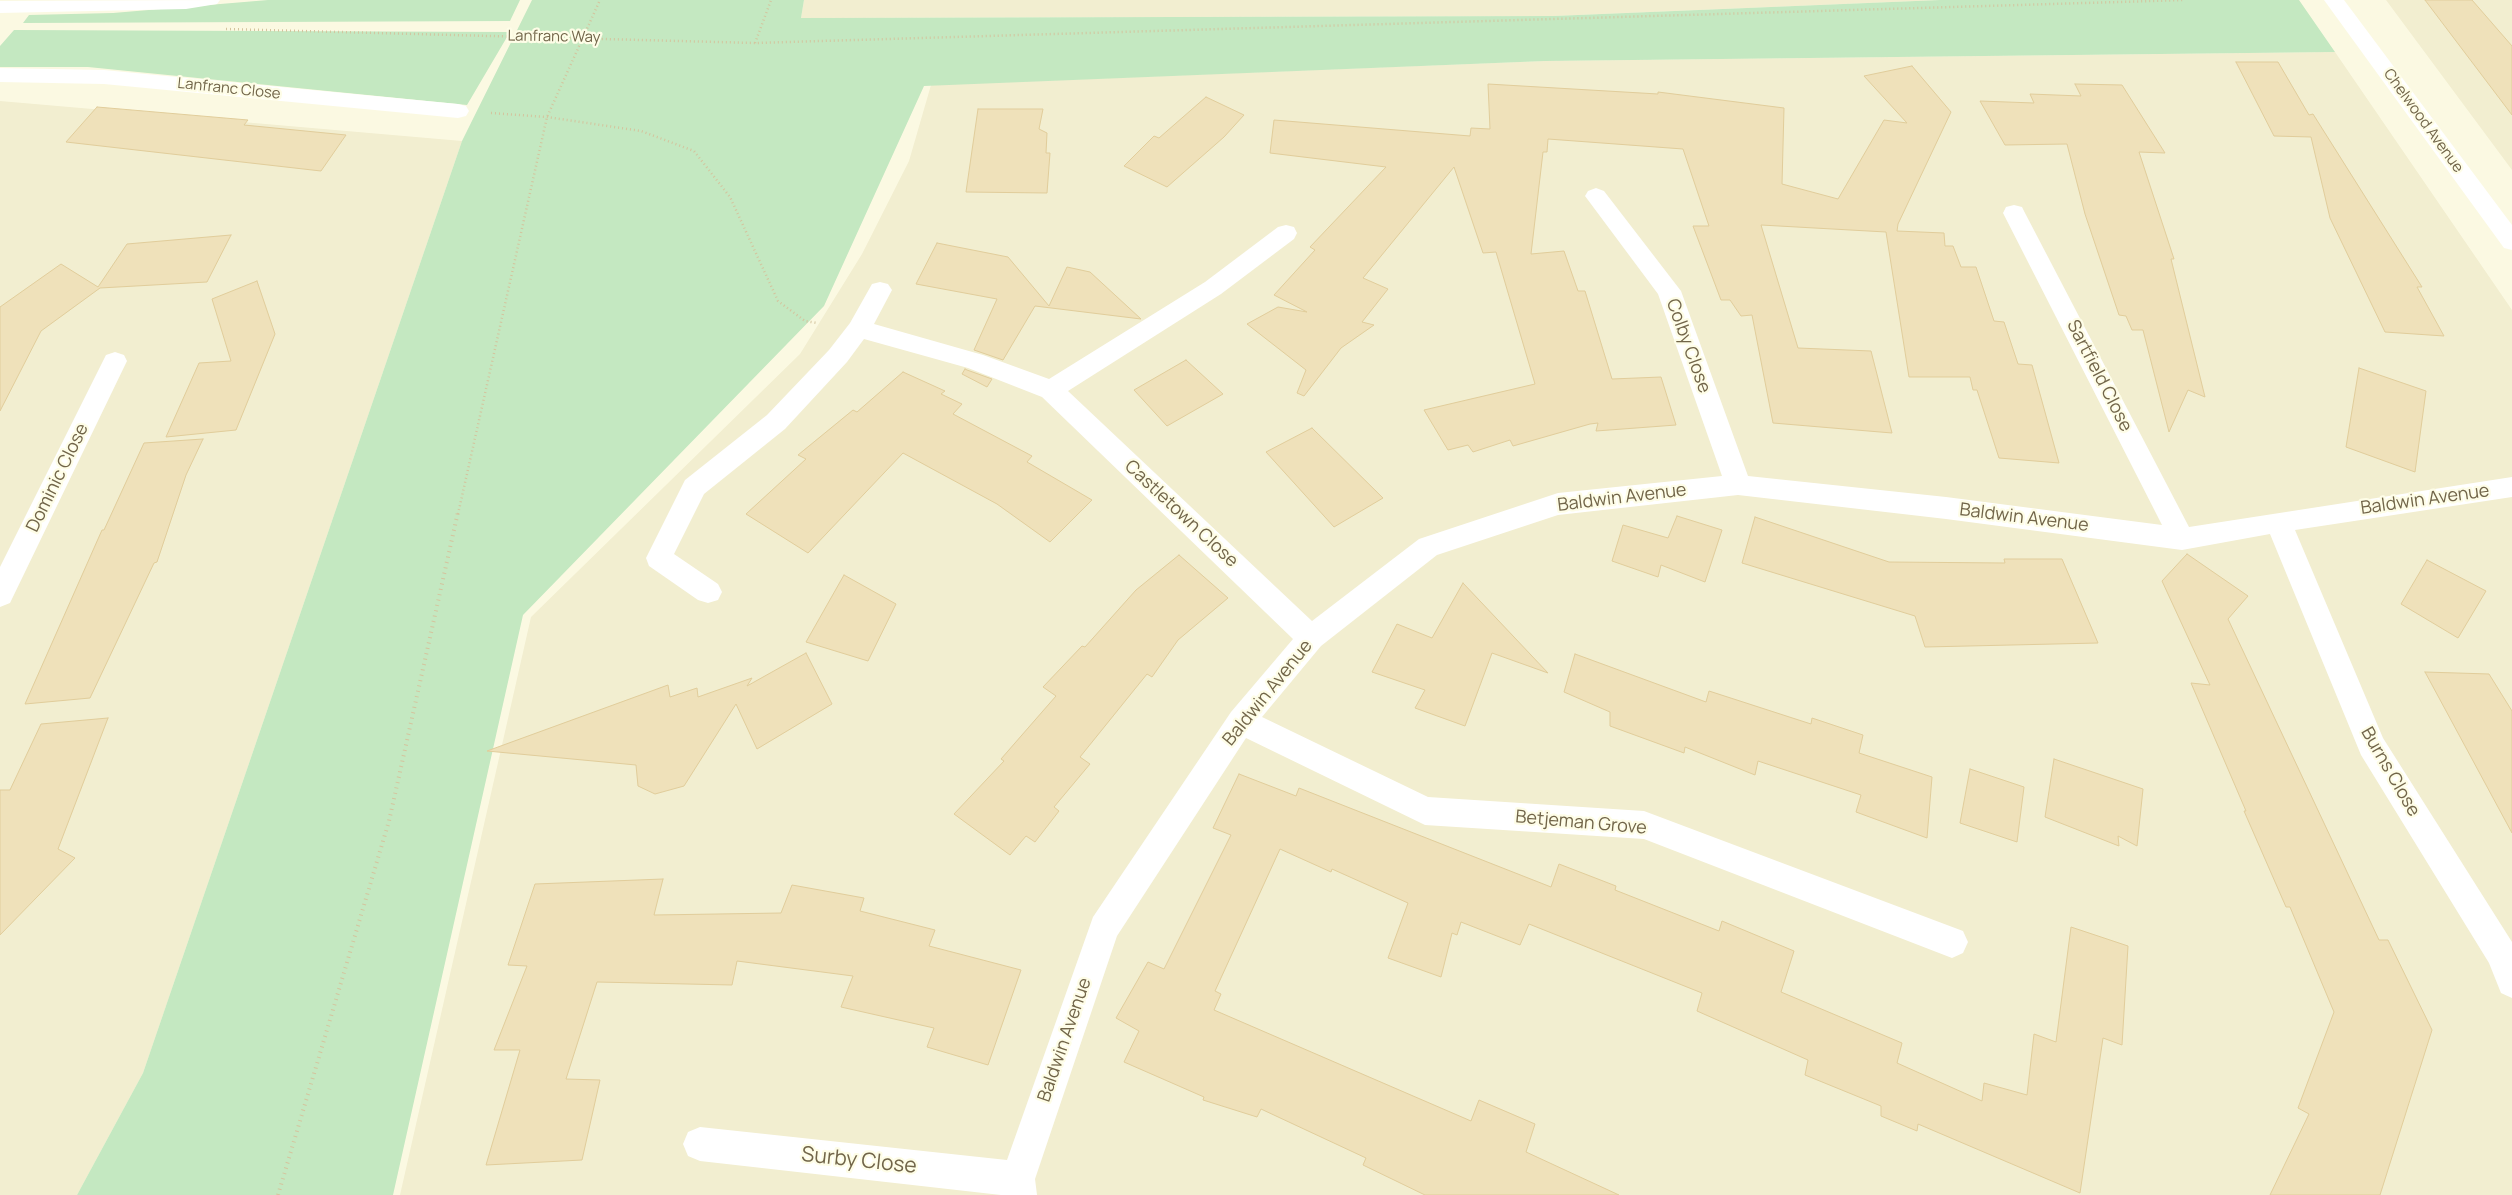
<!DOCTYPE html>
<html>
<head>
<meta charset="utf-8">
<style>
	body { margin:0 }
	canvas { display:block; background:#fbf9e2 }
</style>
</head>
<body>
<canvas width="2512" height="1195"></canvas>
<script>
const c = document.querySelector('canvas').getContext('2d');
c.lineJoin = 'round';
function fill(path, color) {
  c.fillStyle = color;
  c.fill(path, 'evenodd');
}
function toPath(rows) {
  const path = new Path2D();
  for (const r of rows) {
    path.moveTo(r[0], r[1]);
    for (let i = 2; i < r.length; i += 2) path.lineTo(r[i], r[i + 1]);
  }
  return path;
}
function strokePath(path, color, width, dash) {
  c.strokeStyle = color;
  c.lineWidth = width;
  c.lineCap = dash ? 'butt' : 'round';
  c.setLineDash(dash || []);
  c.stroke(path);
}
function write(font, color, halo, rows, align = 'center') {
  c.font = font + ' Manrope,sans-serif';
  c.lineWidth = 4.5;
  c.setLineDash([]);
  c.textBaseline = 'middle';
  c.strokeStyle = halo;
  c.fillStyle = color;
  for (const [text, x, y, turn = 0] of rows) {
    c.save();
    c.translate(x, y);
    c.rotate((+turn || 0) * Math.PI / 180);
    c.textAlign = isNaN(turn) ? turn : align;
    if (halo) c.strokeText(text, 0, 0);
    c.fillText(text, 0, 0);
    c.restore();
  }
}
const residential = toPath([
	[804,0,1940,0,1554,16,801,18],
	[2386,0,2512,0,2512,170],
	[2335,52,2512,310,2512,1195,400,1195,531,617,800,354,862,254,909,161,931,85,1545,61],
	[0,101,462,141,143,1073,77,1195,0,1195]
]);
const green = toPath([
	[268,0,520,0,510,21,23,23,29,15,113,13],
	[532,0,804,0,801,18,1554,16,1940,0,2299,0,2335,52,1545,61,924,86,824,306,523,615,393,1195,77,1195,143,1073,462,141],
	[14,30,510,32,467,105,88,67,0,67,0,46]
]);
const building = toPath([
	[2425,0,2472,0,2512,46,2512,115,2425,0],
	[2236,62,2278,62,2309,115,2313,114,2422,287,2417,287,2444,336,2385,332,2330,218,2311,137,2274,136,2236,62],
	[1912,66,1951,112,1898,224,1897,231,1944,233,1945,246,1953,246,1961,267,1976,267,1994,321,2004,322,2018,364,2032,365,2059,463,1999,458,1977,390,1973,390,1970,377,1909,377,1886,232,1761,225,1798,348,1871,351,1892,433,1773,423,1752,315,1741,316,1730,300,1721,300,1693,226,1709,226,1683,149,1548,139,1547,152,1543,152,1531,254,1564,251,1578,291,1585,291,1612,379,1661,377,1676,425,1596,431,1598,423,1590,424,1513,446,1510,440,1473,452,1468,445,1448,450,1424,410,1535,384,1496,252,1483,253,1454,167,1363,278,1388,289,1362,322,1374,325,1341,348,1304,396,1297,393,1306,370,1247,324,1278,307,1307,312,1274,295,1315,250,1310,247,1386,167,1270,153,1274,120,1470,136,1471,128,1490,129,1488,84,1658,94,1658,92,1784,108,1782,184,1838,199,1884,120,1907,123,1864,76,1912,66],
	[2075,84,2122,85,2165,153,2139,152,2174,259,2171,259,2205,397,2188,390,2169,432,2143,330,2132,330,2126,316,2119,315,2085,214,2067,144,2005,145,1980,101,2034,103,2030,94,2081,96,2075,84],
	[1206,97,1244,115,1224,137,1167,187,1124,166,1154,136,1159,138,1206,97],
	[97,107,248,120,244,125,346,135,321,171,66,142,97,107],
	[978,109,1043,109,1039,129,1047,133,1046,153,1050,153,1047,193,966,192,978,109],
	[231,235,207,282,100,288,41,331,0,411,0,307,61,264,98,287,127,244,231,235],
	[937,243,1008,257,1049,306,1067,267,1090,272,1141,319,1035,306,1003,360,974,350,997,299,916,284,937,243],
	[257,281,275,334,236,430,166,437,199,363,231,361,212,299,257,281],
	[1186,360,1223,394,1167,426,1134,390,1186,360],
	[2359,368,2426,391,2415,472,2346,447,2359,368],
	[965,369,967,370,992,379,987,387,962,374,965,369],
	[903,372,945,391,941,394,962,404,953,414,1032,456,1027,462,1092,500,1050,542,997,504,903,453,808,553,746,514,806,459,798,455,853,410,857,412,903,372],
	[1312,428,1383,498,1334,527,1266,452,1312,428],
	[203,439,186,475,157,562,154,563,90,698,25,704,102,530,104,530,144,443,203,439],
	[1677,516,1722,530,1705,582,1661,565,1658,577,1612,561,1623,525,1668,538,1677,516],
	[1755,517,1889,562,2005,563,2004,559,2062,559,2098,643,1925,647,1915,616,1742,563,1755,517],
	[2187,554,2248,596,2228,619,2379,940,2388,940,2432,1030,2380,1195,2270,1195,2309,1114,2298,1108,2334,1012,2290,907,2286,907,2244,811,2246,811,2191,683,2210,685,2162,581,2187,554],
	[1179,555,1228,598,1178,640,1152,677,1147,674,1080,757,1090,764,1054,807,1059,811,1035,842,1026,836,1010,855,954,814,1004,761,1001,759,1056,696,1043,687,1082,646,1085,647,1136,590,1179,555],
	[2427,560,2486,591,2458,638,2401,604,2427,560],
	[844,575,896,604,868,661,806,642,844,575],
	[1463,583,1548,673,1492,653,1465,726,1415,708,1425,690,1372,672,1397,624,1432,638,1463,583],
	[806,653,832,704,757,749,736,704,684,786,655,794,638,786,636,765,487,751,668,685,670,697,697,688,698,697,752,678,747,686,806,653],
	[1575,654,1706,702,1709,691,1811,724,1812,718,1863,735,1859,753,1932,777,1927,838,1856,812,1861,795,1758,761,1755,775,1685,747,1684,753,1610,726,1610,712,1564,692,1575,654],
	[2425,672,2489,674,2512,711,2512,833,2425,672],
	[108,718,58,849,75,858,0,935,0,790,10,790,41,724,108,718],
	[2054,759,2143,789,2137,846,2118,836,2119,846,2045,817,2054,759],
	[1970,769,2024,787,2017,842,1960,823,1970,769],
	[1239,774,1296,796,1299,788,1551,887,1559,864,1616,886,1615,890,1719,931,1722,921,1794,951,1781,992,1902,1043,1897,1063,1982,1101,1984,1083,2027,1095,2034,1034,2056,1042,2071,927,2128,946,2122,1045,2103,1038,2080,1193,1918,1124,1917,1131,1881,1116,1881,1106,1805,1075,1808,1060,1697,1011,1702,993,1529,924,1520,945,1461,922,1457,935,1452,933,1441,977,1388,958,1408,903,1332,869,1331,872,1280,849,1215,991,1221,994,1214,1010,1471,1121,1479,1100,1535,1124,1526,1152,1619,1195,1425,1195,1363,1165,1366,1158,1261,1109,1257,1117,1203,1100,1204,1097,1124,1062,1139,1031,1116,1018,1148,962,1164,969,1231,835,1213,828,1239,774],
	[663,879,654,915,781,913,792,885,864,898,860,911,935,930,929,946,1021,970,988,1065,927,1047,934,1028,841,1007,853,976,737,961,732,985,597,982,566,1079,600,1080,582,1160,486,1165,520,1050,494,1050,527,966,508,965,535,884,663,879]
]);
const pathFar1 = toPath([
	[226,29,755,43,2185,0],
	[755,43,771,0],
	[491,113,547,117,641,131,694,151,730,197,778,301,805,321,817,323],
	[458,514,547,117,600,0]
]);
const path = toPath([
	[278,1195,389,821,458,512]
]);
const minor = toPath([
	[220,0,217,4,186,9,0,13,0,1,220,0],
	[2324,0,2344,0,2512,225,2512,250,2504,248,2324,0],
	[0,68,104,70,458,104,466,106,469,111,466,116,458,118,104,84,0,82,0,68],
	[1596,188,1604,191,1681,291,1748,476,1946,497,2162,525,2003,213,2006,207,2014,205,2022,207,2025,213,2189,527,2512,477,2512,497,2295,530,2383,738,2512,942,2512,998,2501,993,2489,963,2361,755,2270,534,2182,550,1946,519,1738,495,1558,515,1437,555,1321,646,1262,717,1428,797,1644,811,1963,931,1968,942,1963,953,1952,958,1644,839,1425,825,1246,738,1117,936,1035,1179,1037,1195,1001,1195,700,1161,688,1156,683,1144,688,1132,700,1127,1007,1160,1093,917,1231,712,1293,639,1042,397,968,368,864,339,847,362,785,429,704,494,674,554,718,584,722,592,718,600,708,603,698,600,649,566,646,558,685,480,767,415,829,350,850,323,872,284,880,282,888,284,892,290,874,324,983,355,1049,379,1205,282,1278,227,1286,225,1294,227,1297,233,1294,239,1221,294,1068,391,1312,621,1419,539,1558,493,1722,476,1658,294,1585,196,1588,191,1596,188],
	[115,352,124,355,127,361,10,603,0,607,0,567,106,355,115,352]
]);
const farStreetnames = [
	["Lanfranc Way",554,37,1],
	["Lanfranc Close",229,89,6],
	["Chelwood Avenue",2423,121,54]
];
const streetNames = [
	["Colby Close",1688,346,70],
	["Sartfield Close",2099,376,63],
	["Dominic Close",58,478,-64],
	["Baldwin Avenue",1622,498,-7],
	["Baldwin Avenue",2425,500,-8],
	["Castletown Close",1181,514,43],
	["Baldwin Avenue",2024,518,7],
	["Baldwin Avenue",1268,693,-51],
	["Burns Close",2390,772,60],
	["Betjeman Grove",1581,823,5],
	["Baldwin Avenue",1065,1040,-71]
];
const nearStreetnames = [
	["Surby Close",859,1161,6]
];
fill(residential, '#f2eed0');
fill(green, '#c4e8c1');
fill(building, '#efe1ba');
strokePath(building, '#e1cd9b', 1);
strokePath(pathFar1, '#d4c49e', 2.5, [1, 3]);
strokePath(path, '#d4c49e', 4, [1, 4.5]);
fill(minor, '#fff');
write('15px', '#716549', '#fefde7', farStreetnames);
write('18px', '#716549', '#fefde7', streetNames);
write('21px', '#716549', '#fefde7', nearStreetnames);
</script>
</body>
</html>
